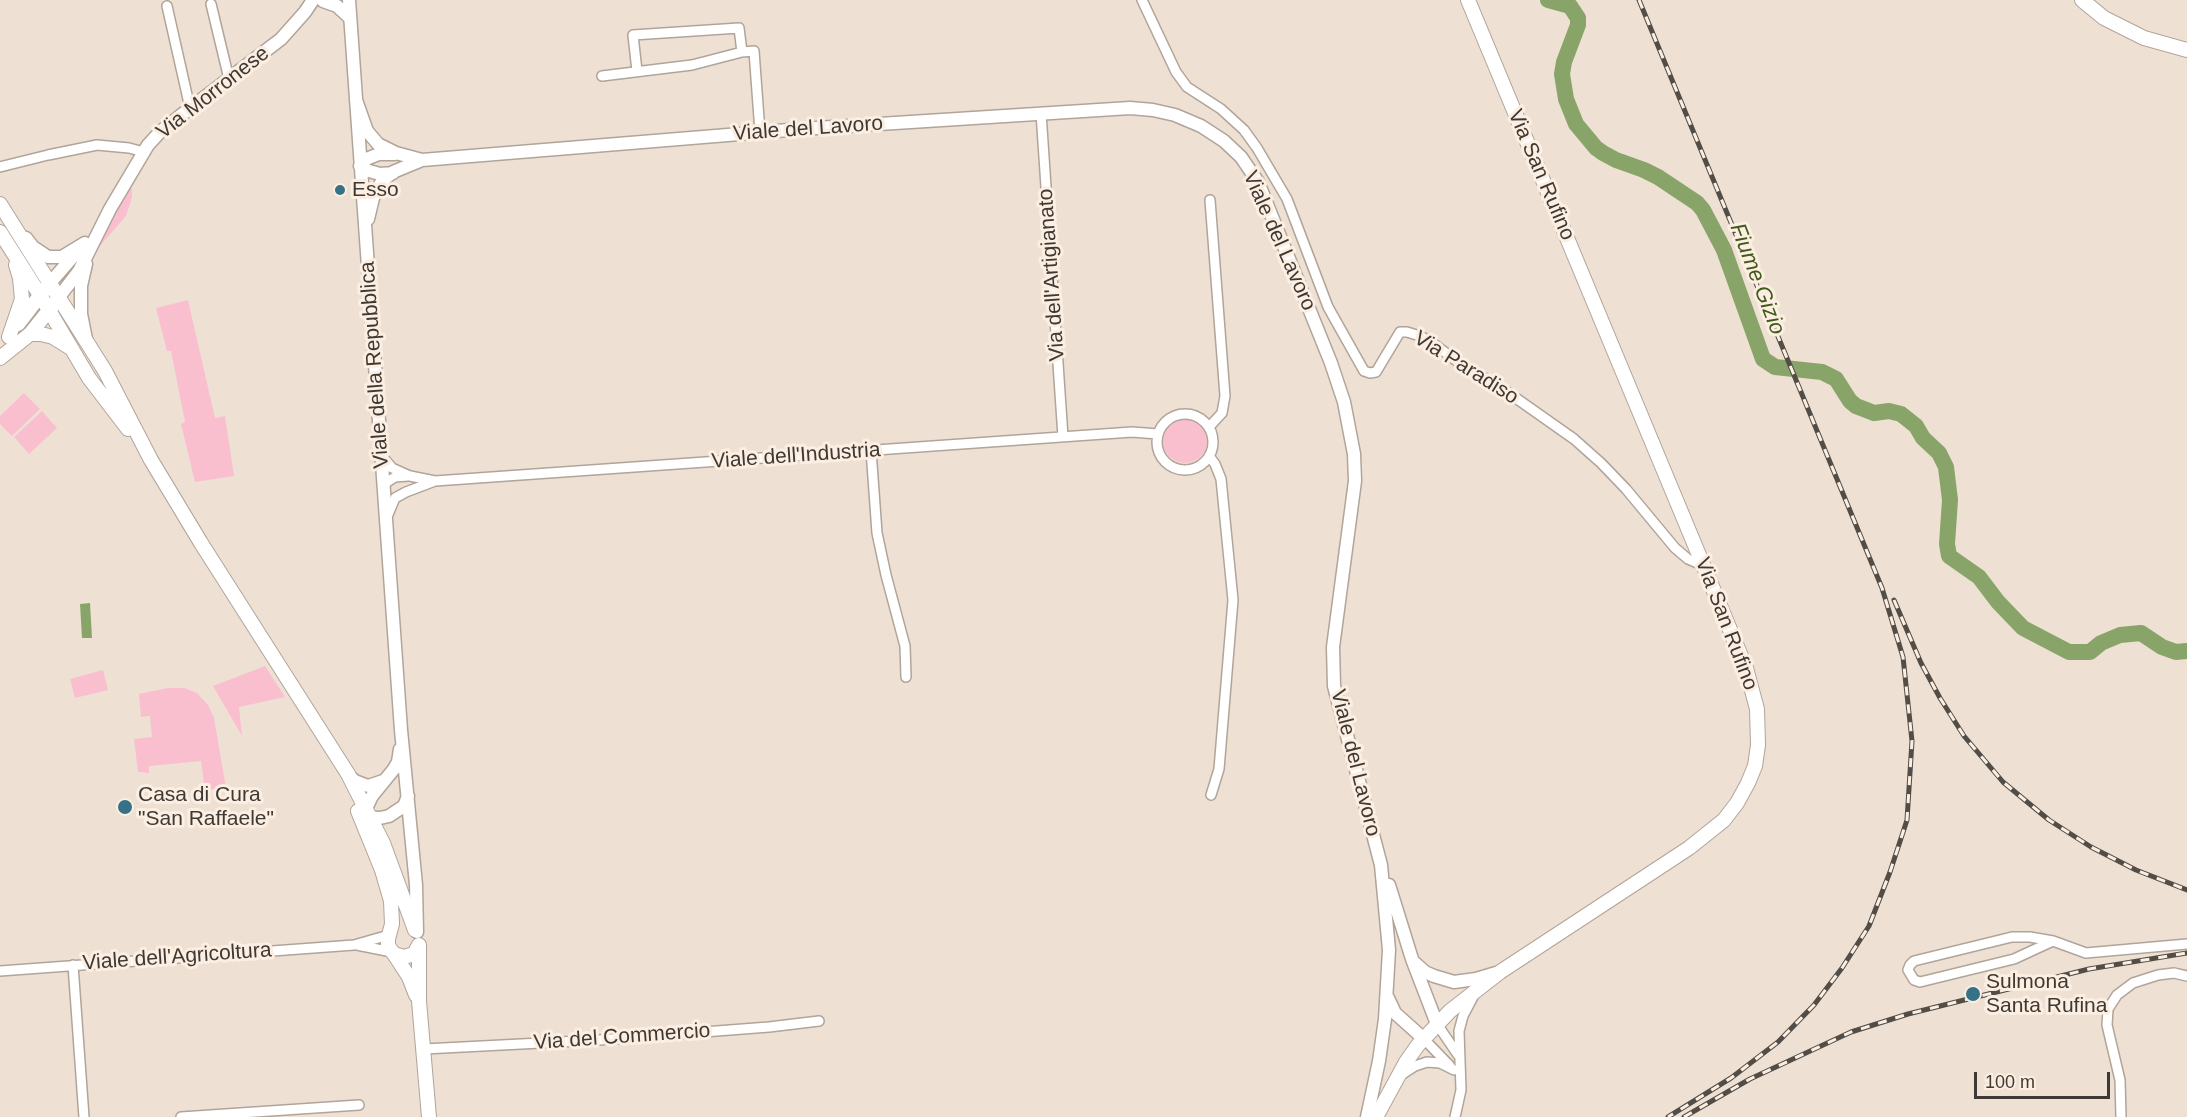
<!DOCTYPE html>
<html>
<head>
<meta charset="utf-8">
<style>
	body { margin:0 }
	#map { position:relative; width:2187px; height:1117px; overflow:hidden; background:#eee1d4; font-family:Helvetica,sans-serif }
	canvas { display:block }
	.scale { position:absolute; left:1974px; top:1072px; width:136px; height:27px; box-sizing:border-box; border:3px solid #3e3934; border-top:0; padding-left:8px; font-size:18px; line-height:21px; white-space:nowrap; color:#3e3934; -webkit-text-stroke:4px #fceee1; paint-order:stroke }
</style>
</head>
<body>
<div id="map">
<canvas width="2187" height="1117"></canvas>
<div class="scale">100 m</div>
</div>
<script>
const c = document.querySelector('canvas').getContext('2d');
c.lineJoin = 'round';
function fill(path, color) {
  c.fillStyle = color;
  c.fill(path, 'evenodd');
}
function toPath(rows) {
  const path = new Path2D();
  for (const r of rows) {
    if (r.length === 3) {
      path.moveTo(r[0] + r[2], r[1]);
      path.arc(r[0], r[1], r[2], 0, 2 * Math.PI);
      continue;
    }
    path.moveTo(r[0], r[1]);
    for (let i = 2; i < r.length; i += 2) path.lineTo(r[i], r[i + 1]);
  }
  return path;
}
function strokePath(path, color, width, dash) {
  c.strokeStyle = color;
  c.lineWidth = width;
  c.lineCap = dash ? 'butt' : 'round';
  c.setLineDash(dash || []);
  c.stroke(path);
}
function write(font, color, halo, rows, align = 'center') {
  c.font = font + ' Helvetica,sans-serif';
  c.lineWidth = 6;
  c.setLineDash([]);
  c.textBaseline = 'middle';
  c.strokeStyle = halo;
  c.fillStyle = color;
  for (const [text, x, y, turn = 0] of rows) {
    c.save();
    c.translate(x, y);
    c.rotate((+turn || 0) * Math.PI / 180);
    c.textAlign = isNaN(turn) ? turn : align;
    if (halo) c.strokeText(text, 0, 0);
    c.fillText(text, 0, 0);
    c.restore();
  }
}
const green = toPath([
	[129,182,132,190,132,197,126,216,92,255],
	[188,300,215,418,225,416,234,476,195,482,181,424,185,422,171,351,167,351,156,308],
	[24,393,40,409,12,436,0,424,0,416],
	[42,411,57,428,29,454,14,437],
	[1185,441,22],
	[265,666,285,697,239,707,242,736,213,686],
	[103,670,108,690,75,698,70,679],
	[168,688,184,688,197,693,208,705,214,718,226,788,205,790,201,761,149,766,149,773,138,772,134,739,152,737,150,716,141,717,139,694]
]);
const water = toPath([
	[90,603,92,638,82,638,80,604]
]);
const river = toPath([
	[1548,0,1570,6,1578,18,1578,25,1564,62,1562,74,1566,99,1576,124,1596,148,1603,153,1616,160,1644,170,1658,177,1697,203,1703,210,1724,250,1763,359,1775,367,1822,372,1836,379,1850,401,1856,406,1874,413,1889,411,1901,414,1916,426,1923,438,1939,453,1946,467,1950,500,1947,544,1949,556,1979,577,1998,602,2023,628,2069,652,2090,652,2101,643,2120,635,2141,633,2162,647,2176,652,2187,651]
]);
const minor = toPath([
	[1142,0,1176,72,1187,87,1221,109,1244,130,1257,148,1287,199,1328,307,1364,371,1370,373,1376,372,1400,332,1407,332,1420,336,1434,344,1458,362,1503,389,1574,439,1601,463,1626,489,1675,548,1688,559,1704,566],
	[211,4,229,79],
	[167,6,190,108],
	[637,71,633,35,739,28,742,52,754,51,760,132],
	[602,76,692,65,742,52],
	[1041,113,1063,437],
	[0,167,48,155,97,145,129,148,144,152],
	[1185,442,28],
	[1209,427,1222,413,1225,396,1210,200],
	[871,450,877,533,886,575,905,646,906,677],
	[382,456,392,468,410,476,435,481],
	[1209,456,1215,464,1221,479,1233,600,1219,769,1211,795],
	[384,484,395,477,408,476],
	[387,517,395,498,406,492,435,481,1132,432,1158,434],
	[2053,941,2014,959,1920,982,1914,980,1908,970,1910,965,1914,961,2012,937,2030,937,2053,941,2086,953,2187,944],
	[357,945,392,952],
	[73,965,84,1117],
	[0,971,354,945,389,935],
	[1437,1024,1458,1055],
	[1424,1039,1450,1066],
	[424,1049,599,1040,769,1027,819,1021],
	[1401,1075,1415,1066,1427,1062,1440,1063,1454,1070],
	[181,1117,359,1105],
	[1455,1117,1461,1090,1459,1031,1463,1016,1474,995],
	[2121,1117,2120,1080,2107,1025,2108,1009,2117,995,2133,983,2158,975,2174,973,2187,976]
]);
const tertiary = toPath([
	[349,0,401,730,416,885,417,932],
	[323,1,337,6,350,18],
	[356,100,367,131,378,144,396,153,422,160,801,129,1130,108,1153,110,1175,115,1201,126,1224,141,1241,157,1258,182,1331,363,1344,402,1354,454,1355,481,1333,647,1334,686,1381,865,1389,950,1385,1019,1379,1061,1367,1117],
	[360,166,366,159,379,154,395,154],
	[360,166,369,171,380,174,393,173],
	[368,219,373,198,382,181,393,172,422,160],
	[26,238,33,247,48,257,62,257,85,243],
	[50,283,76,253],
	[59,297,79,271,110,209,148,145,160,132,180,116,281,39,305,12,313,0],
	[86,339,81,314,81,286,86,264],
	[400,749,398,762,394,769,372,796,362,817,380,818,389,816,404,806,408,796],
	[348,775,355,781,368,786,383,781],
	[1389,885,1412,959,1437,1024],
	[1415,963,1425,972,1434,976,1454,982,1476,979,1496,973],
	[1388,998,1395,1013,1424,1039]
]);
const secondary = toPath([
	[2082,0,2104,18,2144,38,2187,50],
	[0,204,105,371,151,460,201,543,348,774,383,843,415,930],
	[0,232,40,295,89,378,128,429],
	[18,324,45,289],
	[30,334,41,334,53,337,69,347],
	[9,337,22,299,20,278,16,265],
	[0,358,30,334,54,304],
	[358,811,382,870,391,901,392,924,388,939,388,946,394,954,404,957,414,954,419,945],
	[419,946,419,1001,429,1117],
	[394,954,409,977,416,995],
	[1376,1117,1406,1062,1418,1045,1450,1011,1500,972,1689,848,1724,820,1737,803,1748,783,1755,766,1758,745,1757,709,1746,668,1468,0]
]);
const rail = toPath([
	[1639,0,1882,588,1903,657,1912,741,1907,820,1890,872,1869,926,1842,968,1814,1005,1778,1042,1731,1078,1668,1117],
	[1894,600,1921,663,1940,698,1964,736,2003,782,2049,820,2091,847,2136,870,2187,890],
	[1684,1117,1750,1079,1851,1032,1908,1014,2089,969,2187,953]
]);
const markers = [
	[340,190,6,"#357288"],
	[125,807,8,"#357288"],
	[1973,994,8,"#357288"]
];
const streetNames = [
	["Via Morronese",213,93,-38],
	["Viale del Lavoro",808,129,-4],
	["Via San Rufino",1541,175,67],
	["Viale del Lavoro",1279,241,66],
	["Via dell'Artigianato",1052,275,-94],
	["Viale della Repubblica",375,365,-94],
	["Via Paradiso",1466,368,32],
	["Viale dell'Industria",796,456,-4],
	["Via San Rufino",1726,624,69],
	["Viale del Lavoro",1355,763,76],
	["Viale dell'Agricoltura",177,957,-4],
	["Via del Commercio",622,1037,-4]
];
const poiNames = [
	["Esso",352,190],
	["Casa di Cura",138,795],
	["\"San Raffaele\"",138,819],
	["Sulmona",1986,982],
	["Santa Rufina",1986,1006]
];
const waterNames = [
	["Fiume Gizio",1757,279,69]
];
fill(green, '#f9bfcf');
fill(water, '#89a469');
strokePath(river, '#89a469', 16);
strokePath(minor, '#b1a499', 12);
strokePath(tertiary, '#b1a499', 15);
strokePath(secondary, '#b1a499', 16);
strokePath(minor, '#fff', 9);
strokePath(tertiary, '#fff', 12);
strokePath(secondary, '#fff', 14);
strokePath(rail, '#534d47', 5);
strokePath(rail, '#fceee1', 3, [9]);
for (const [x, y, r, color] of markers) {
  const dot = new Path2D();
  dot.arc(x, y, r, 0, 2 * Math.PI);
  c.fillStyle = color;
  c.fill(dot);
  strokePath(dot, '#fceee1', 2);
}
write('21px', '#3e3934', '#fceee1', streetNames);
write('21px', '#3e3934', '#fceee1', poiNames, 'left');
write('italic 22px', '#405a1b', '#fceee1', waterNames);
</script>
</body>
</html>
